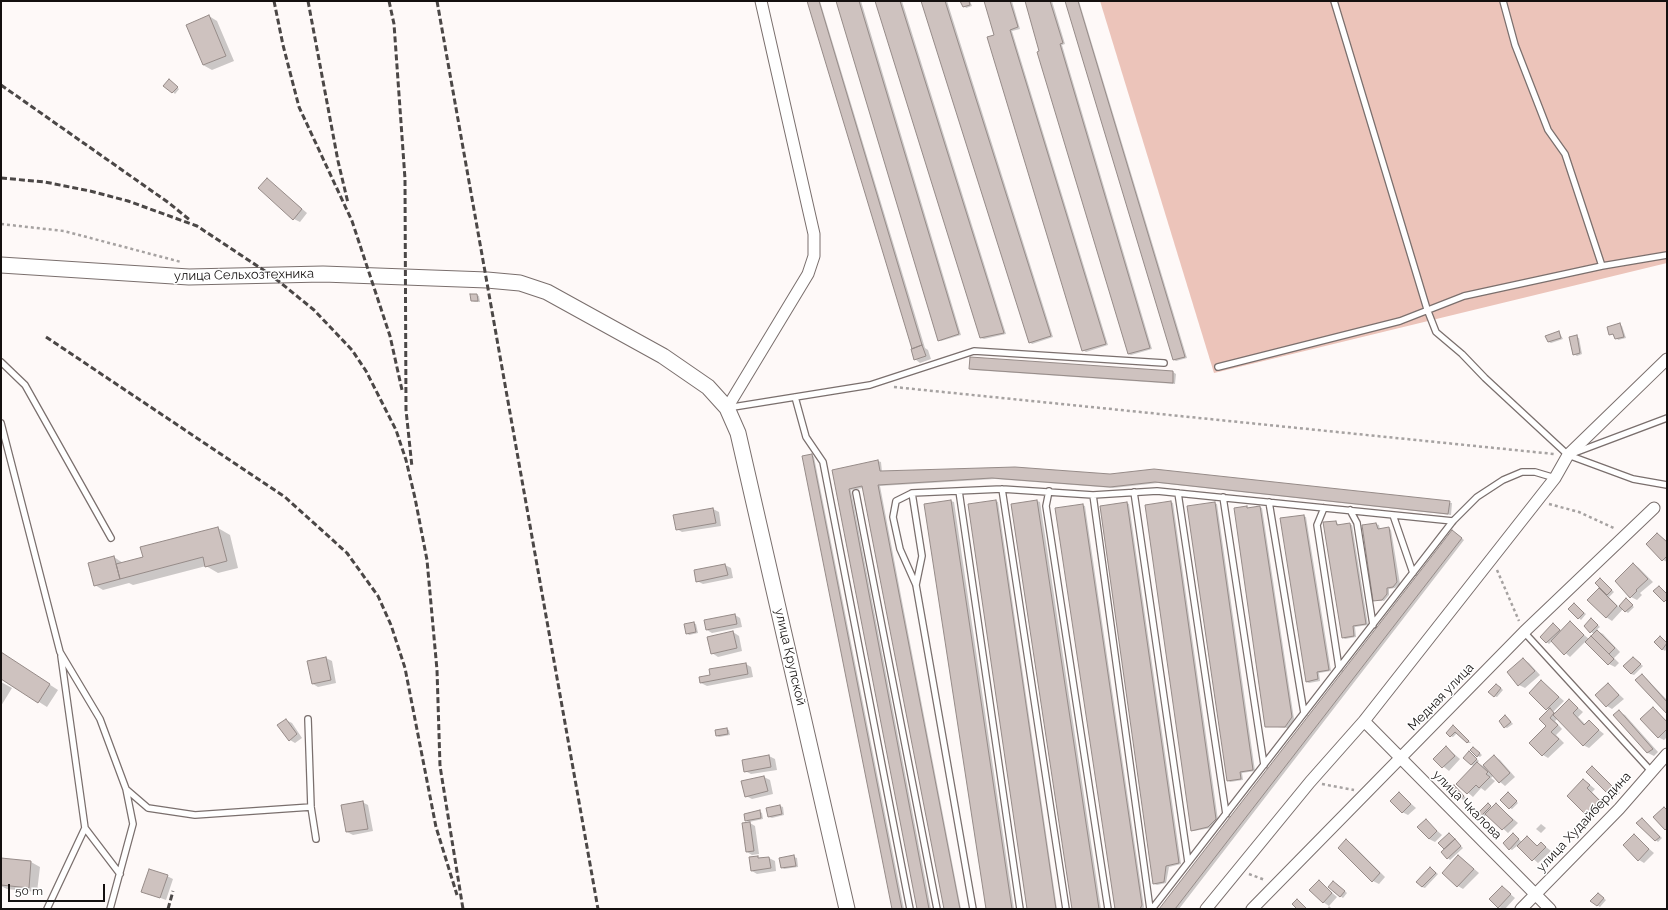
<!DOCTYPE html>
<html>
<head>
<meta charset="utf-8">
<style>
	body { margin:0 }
	#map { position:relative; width:1668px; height:910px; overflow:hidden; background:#fef9f8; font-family:Raleway,sans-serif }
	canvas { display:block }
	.frame { position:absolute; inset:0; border:2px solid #14100f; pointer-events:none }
	.scale { position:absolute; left:8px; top:884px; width:97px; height:18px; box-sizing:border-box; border:2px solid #14100f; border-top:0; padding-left:5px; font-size:12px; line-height:14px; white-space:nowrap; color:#14100f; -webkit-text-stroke:3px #fff; paint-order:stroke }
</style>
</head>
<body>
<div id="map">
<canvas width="1668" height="910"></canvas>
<div class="frame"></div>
<div class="scale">50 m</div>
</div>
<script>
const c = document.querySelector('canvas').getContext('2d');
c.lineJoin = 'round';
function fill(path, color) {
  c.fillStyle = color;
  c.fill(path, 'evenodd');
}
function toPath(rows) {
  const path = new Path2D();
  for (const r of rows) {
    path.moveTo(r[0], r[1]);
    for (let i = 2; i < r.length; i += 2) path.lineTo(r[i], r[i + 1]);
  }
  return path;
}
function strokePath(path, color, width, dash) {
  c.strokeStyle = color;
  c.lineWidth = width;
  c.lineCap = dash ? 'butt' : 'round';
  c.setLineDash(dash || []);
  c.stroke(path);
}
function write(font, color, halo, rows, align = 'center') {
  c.font = font + ' Raleway,sans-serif';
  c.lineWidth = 3;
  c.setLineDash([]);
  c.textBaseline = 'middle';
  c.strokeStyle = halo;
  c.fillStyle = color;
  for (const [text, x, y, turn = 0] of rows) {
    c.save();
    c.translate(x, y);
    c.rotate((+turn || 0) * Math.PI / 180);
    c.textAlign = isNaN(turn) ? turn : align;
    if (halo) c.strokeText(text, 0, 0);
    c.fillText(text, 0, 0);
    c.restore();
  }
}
const green = toPath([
	[1100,1,1667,1,1667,263,1214,373]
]);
const shadow = toPath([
	[808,1,820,1,925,348,928,350,931,359,920,363,915,359,914,349],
	[837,1,861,1,961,335,941,341,939,340],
	[876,1,902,1,1006,334,984,339,981,338],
	[922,1,947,1,1053,337,1032,344,1030,342],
	[962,1,970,1,972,6,966,8],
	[985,1,1012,1,1020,29,1012,31,1108,345,1086,352,1083,350],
	[1026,1,1052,1,1065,44,1062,45,1152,349,1131,355,1128,354],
	[1066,1,1079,1,1187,358,1176,361,1174,360],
	[209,16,217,21,234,61,212,70,203,65],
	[171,82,179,89,175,94,173,92],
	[267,179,307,213,300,222,294,219],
	[477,295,479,296,480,302,475,302,472,301],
	[1619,324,1622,326,1626,338,1618,340,1615,335,1610,334],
	[1559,332,1563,339,1551,343,1549,342],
	[1576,337,1579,338,1582,354,1577,356,1574,354],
	[971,358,1173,372,1176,374,1175,384,973,370,971,369],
	[812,455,814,457,904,909,893,909],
	[878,461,881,462,882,472,1015,468,1452,503,1451,515,1158,483,1113,488,995,479,880,486,961,909,945,909,863,488,851,490,931,909,918,909,833,471],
	[951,501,954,502,1014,909,987,909],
	[996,501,998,502,1057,909,1028,909],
	[1037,501,1040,502,1101,909,1073,909,1012,504],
	[1171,502,1173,503,1218,820,1211,828,1194,831,1192,830],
	[1127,503,1129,504,1181,864,1169,867,1166,883,1157,885,1154,884,1101,507],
	[1214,503,1217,504,1255,771,1242,773,1243,780,1230,782,1228,780],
	[1082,505,1085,506,1144,907,1143,909,1116,909],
	[1259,507,1262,508,1294,719,1288,728,1266,726,1236,509],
	[713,509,719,512,721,526,682,532,677,529],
	[1303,516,1306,517,1331,671,1319,673,1320,681,1309,683,1307,682],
	[1336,522,1339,525,1349,524,1352,525,1368,625,1355,627,1356,637,1345,639,1342,637],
	[1376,524,1379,525,1380,530,1389,528,1391,530,1400,584,1395,588,1389,589,1389,595,1384,601,1374,600,1363,526],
	[218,528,230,535,238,568,218,573,206,566,133,585,129,583,103,590,95,585,114,557,123,563,144,558],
	[1455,533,1464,540,1179,909,1160,909],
	[1657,534,1667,541,1667,562,1663,560],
	[1634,564,1639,568,1653,582,1640,593,1642,595,1637,600,1631,597,1616,581],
	[725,565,731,568,733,578,703,584,697,581],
	[1600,579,1614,592,1609,597,1619,607,1626,600,1634,607,1628,613,1623,609,1612,621,1606,617,1599,589,1605,593],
	[1574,604,1586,614,1581,620,1579,618],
	[735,615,740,618,742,627,712,633,707,630],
	[1594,621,1600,627,1596,630,1603,634,1620,652,1614,658,1619,663,1615,667,1609,664,1586,641,1570,657,1552,641,1549,644,1541,637,1554,625,1562,631,1570,623,1589,639,1594,634,1591,632],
	[693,623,696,624,698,633,689,635,687,633],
	[733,632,739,636,742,651,718,657,712,653],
	[1662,639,1667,643,1667,648,1665,651,1662,649],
	[1,653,58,690,47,707,1,678],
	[326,658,332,661,336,683,318,687,313,684],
	[1633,658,1643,666,1634,675,1631,674],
	[1523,659,1529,663,1540,675,1525,688,1519,685],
	[746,664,751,667,753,677,707,686,701,683,711,675],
	[1642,675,1647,679,1667,700,1667,713],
	[1,682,12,688,1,706],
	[1542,682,1564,701,1553,712,1556,713,1570,701,1583,712,1578,717,1586,725,1589,722,1604,734,1589,748,1583,745,1558,718,1555,721,1562,729,1556,735,1564,743,1548,758,1543,755,1549,710,1530,693],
	[1608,684,1624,699,1612,709,1607,706],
	[1499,686,1503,690,1497,697,1494,696],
	[1653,709,1667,721,1667,737,1664,740,1658,737],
	[1619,712,1625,715,1658,752,1654,756,1648,753,1615,715],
	[1506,716,1513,724,1507,728,1505,727],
	[286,720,292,723,302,738,295,743,290,740],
	[1455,728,1471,743,1467,743,1457,733,1453,737,1450,736],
	[726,729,729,730,730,735,719,737,717,736],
	[1446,747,1460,759,1449,771,1434,759],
	[1475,749,1482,755,1480,757,1478,756],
	[1471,754,1479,761,1477,763,1483,766,1494,756,1500,760,1515,777,1505,786,1493,776,1491,778,1495,781,1485,791,1481,788,1473,797,1458,784,1474,766,1471,765],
	[769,756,775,759,777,770,751,774,745,771],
	[1592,767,1620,793,1615,797,1610,794],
	[764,777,770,780,773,794,752,799,746,796,743,782],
	[1584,780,1595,789,1592,792,1605,805,1592,817,1568,796],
	[1454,786,1466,798,1463,800,1452,788],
	[1399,793,1416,808,1408,815,1402,812],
	[1510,795,1518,803,1512,809,1510,808],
	[362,802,368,805,373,831,353,835,347,832],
	[1496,804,1518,823,1508,833,1487,814,1481,820,1477,816],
	[780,806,783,807,784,815,772,818,769,817,767,809],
	[759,811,762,813,763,819,749,822,746,821],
	[1426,821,1442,835,1435,842,1429,839],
	[1644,821,1662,838,1658,842,1638,823],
	[750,823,755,826,759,854,752,855,747,852],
	[1541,824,1546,828,1541,833,1536,829],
	[1451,836,1463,848,1450,860,1442,852,1445,849,1440,843],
	[1515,836,1522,842,1527,837,1538,846,1541,843,1551,851,1538,863,1518,845,1512,850,1510,849],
	[1634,836,1654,853,1644,863,1639,860],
	[1346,841,1352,844,1385,877,1379,884,1373,881],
	[1459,856,1479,873,1463,889,1458,886],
	[794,857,797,858,798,867,784,869,782,867,781,859],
	[750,858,769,858,775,861,776,871,757,874,752,871],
	[1,859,31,862,40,867,37,892,7,889,1,886],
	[1431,868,1438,874,1425,888,1422,887],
	[167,876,173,879,166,900,142,891],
	[1319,881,1337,897,1329,906,1323,902],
	[1336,883,1347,893,1343,898,1340,896],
	[1502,887,1515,898,1505,909,1498,907],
	[1600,895,1606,900,1600,907,1597,905],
	[1329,906,1331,908,1333,909,1327,909]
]);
const building = toPath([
	[807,1,819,1,922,345,912,349,807,1],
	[836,1,859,1,959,334,938,341,836,1],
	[875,1,900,1,1004,333,980,338,875,1],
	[921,1,945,1,1051,336,1029,343,921,1],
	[960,1,969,1,970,5,963,7,960,1],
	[984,1,1010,1,1018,27,1010,30,1106,344,1082,351,987,37,994,35,984,1],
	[1025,1,1050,1,1063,43,1060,44,1150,348,1128,354,1037,52,1039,51,1025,1],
	[1065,1,1078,1,1185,357,1173,360,1065,1],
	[209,15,226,56,203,65,186,25,209,15],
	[169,79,178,87,172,93,163,86,169,79],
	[267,178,302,209,293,220,258,188,267,178],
	[470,294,477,294,478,301,471,301,470,294],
	[1620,323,1624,337,1615,339,1613,334,1609,335,1607,327,1620,323],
	[1559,331,1561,338,1548,342,1545,336,1559,331],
	[1577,335,1580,353,1573,355,1569,337,1577,335],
	[922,345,926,356,914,360,911,349,922,345],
	[970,357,1173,371,1173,383,969,369,970,357],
	[812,454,902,909,892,909,802,456,812,454],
	[878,460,880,471,1015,467,1110,474,1154,469,1450,501,1448,514,1155,482,1110,487,992,478,878,485,960,909,944,909,862,486,849,489,929,909,917,909,832,470,878,460],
	[951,500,1012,909,986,909,924,504,951,500],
	[996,500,1056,909,1027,909,968,504,996,500],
	[1037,500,1099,909,1072,909,1011,504,1037,500],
	[1171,501,1216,819,1208,827,1191,831,1145,505,1171,501],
	[1127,502,1179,863,1166,866,1164,882,1153,884,1100,506,1127,502],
	[1215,502,1253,770,1240,772,1241,779,1227,781,1187,506,1215,502],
	[1083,504,1142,905,1140,909,1115,909,1055,508,1083,504],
	[1247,506,1247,508,1260,506,1292,717,1285,727,1265,727,1234,508,1247,506],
	[713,508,716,523,676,530,673,515,713,508],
	[1304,515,1329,670,1317,672,1318,679,1306,682,1280,518,1304,515],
	[1336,521,1337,525,1350,523,1366,624,1353,626,1354,636,1342,638,1323,522,1336,521],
	[1376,523,1378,529,1389,527,1397,582,1393,587,1387,588,1387,594,1382,600,1373,601,1362,525,1376,523],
	[218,527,227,561,205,567,203,557,120,579,116,564,143,557,140,547,218,527],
	[1452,530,1462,538,1175,909,1159,909,1452,530],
	[1657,533,1667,542,1667,556,1662,561,1646,544,1657,533],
	[114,556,120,579,94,586,88,563,114,556],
	[1633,563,1648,579,1636,590,1637,591,1630,598,1615,581,1633,563],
	[725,564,728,575,696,582,694,570,725,564],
	[1600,578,1612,590,1607,595,1595,583,1600,578],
	[1659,586,1667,594,1667,599,1664,602,1653,591,1659,586],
	[1599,588,1617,606,1606,618,1587,600,1599,588],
	[1626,598,1633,605,1625,612,1619,606,1626,598],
	[1574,603,1584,613,1578,619,1568,609,1574,603],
	[735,614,737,624,706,630,704,620,735,614],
	[1591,618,1598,625,1590,633,1584,626,1591,618],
	[1570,621,1584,635,1564,655,1551,641,1570,621],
	[694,622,696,632,686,634,684,624,694,622],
	[1553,623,1560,630,1546,643,1540,637,1553,623],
	[1597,630,1615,648,1609,654,1591,636,1597,630],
	[733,631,737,648,711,654,707,637,733,631],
	[1591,636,1614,659,1608,665,1585,642,1591,636],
	[1660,636,1667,643,1662,650,1654,642,1660,636],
	[1,652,50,684,38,703,1,679,1,652],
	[326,657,331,680,312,684,307,661,326,657],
	[1633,657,1641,664,1631,674,1623,666,1633,657],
	[1523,658,1535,671,1518,686,1507,672,1523,658],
	[746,663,748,674,700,683,699,677,710,675,709,669,746,663],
	[1642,674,1667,702,1667,714,1635,680,1642,674],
	[1541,680,1559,697,1546,710,1529,693,1541,680],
	[1608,683,1619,695,1606,707,1595,695,1608,683],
	[1496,684,1501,688,1494,697,1488,692,1496,684],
	[1569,699,1578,708,1573,713,1584,725,1589,720,1599,730,1583,746,1553,715,1569,699],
	[1653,707,1667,722,1667,729,1658,738,1640,719,1653,707],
	[1550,708,1554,713,1550,718,1558,725,1551,732,1559,739,1542,756,1529,743,1546,726,1539,719,1550,708],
	[1619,710,1653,749,1647,753,1613,715,1619,710],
	[1505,715,1511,722,1504,728,1499,721,1505,715],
	[286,719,297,734,289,741,277,725,286,719],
	[1453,725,1469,741,1467,743,1455,732,1450,737,1446,733,1453,725],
	[727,728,728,734,716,736,715,730,727,728],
	[1446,746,1455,756,1442,768,1433,759,1446,746],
	[1473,747,1480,753,1477,757,1470,750,1473,747],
	[1469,751,1477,759,1471,765,1463,758,1469,751],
	[769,755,771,767,744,772,742,760,769,755],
	[1494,755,1510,773,1499,783,1483,765,1494,755],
	[1477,762,1488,772,1486,774,1490,777,1479,788,1476,785,1467,794,1456,784,1477,762],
	[1592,766,1615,789,1609,795,1586,772,1592,766],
	[764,776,768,791,745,797,741,781,764,776],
	[1583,779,1590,785,1587,788,1600,801,1586,815,1567,796,1583,779],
	[1454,785,1464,796,1460,799,1450,788,1454,785],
	[1399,792,1411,804,1402,813,1390,801,1399,792],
	[1508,792,1517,801,1509,809,1500,800,1508,792],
	[363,801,368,829,346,832,341,805,363,801],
	[1488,803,1491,806,1478,819,1475,816,1488,803],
	[1496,803,1513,820,1502,830,1485,814,1496,803],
	[780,805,782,814,768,817,766,808,780,805],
	[1664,807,1667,810,1667,828,1665,830,1653,817,1664,807],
	[760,810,761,818,745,821,744,814,760,810],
	[1642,818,1660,837,1655,841,1636,823,1642,818],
	[1426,819,1437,831,1429,839,1417,827,1426,819],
	[750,822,754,851,746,852,742,823,750,822],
	[1449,833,1455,839,1444,849,1438,843,1449,833],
	[1513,833,1519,839,1509,850,1503,843,1513,833],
	[1634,834,1649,849,1638,861,1623,845,1634,834],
	[1527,836,1537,846,1541,842,1546,847,1532,861,1517,846,1527,836],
	[1346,839,1380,873,1372,882,1338,848,1346,839],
	[1455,839,1461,846,1447,859,1441,852,1455,839],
	[794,855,796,866,781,868,779,858,794,855],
	[1458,855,1474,869,1457,887,1442,873,1458,855],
	[758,856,758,858,769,857,771,868,751,871,749,857,758,856],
	[1,858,31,861,29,888,1,885,1,858],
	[1430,867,1436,873,1422,887,1416,882,1430,867],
	[149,869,168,875,160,898,141,892,149,869],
	[1319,880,1332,893,1323,903,1309,890,1319,880],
	[1333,881,1345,891,1340,897,1328,887,1333,881],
	[1502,886,1511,894,1498,908,1489,899,1502,886],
	[1598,893,1604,898,1597,906,1590,901,1598,893],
	[1297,899,1306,908,1306,909,1297,909,1292,904,1297,899]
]);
const path = toPath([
	[1,224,64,231,181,262],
	[894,387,1554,454],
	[1549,504,1579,512,1616,529],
	[1497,570,1519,621],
	[1322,784,1354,790],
	[1249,874,1265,880]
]);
const lane = toPath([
	[1334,1,1427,309,1436,332,1462,354,1485,378,1568,455,1633,479,1667,485],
	[1503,1,1515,45,1548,130,1565,154,1602,266],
	[1,362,25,385,111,538],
	[1218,367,1400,321,1464,296,1602,266,1667,255],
	[795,397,806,437,823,462,910,909],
	[727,408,870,385,974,351,1164,363],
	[1,423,60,652,100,719,126,789,148,808,195,815,311,807],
	[1574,453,1667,418],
	[1002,489,1066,909],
	[959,491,1020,909],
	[1049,491,1046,506,1108,909],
	[1134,492,1188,862],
	[856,493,937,909],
	[912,493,922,556,916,585],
	[1178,493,1226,814],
	[1093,495,1150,909],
	[1223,497,1264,765],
	[1269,502,1304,713],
	[1324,508,1317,525,1339,668],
	[1350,510,1357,523,1373,625],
	[1393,515,1413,573],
	[1524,632,1651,771],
	[308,719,311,807,316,839],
	[85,828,120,874],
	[47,909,85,828,61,656],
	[110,909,133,824,126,789],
	[973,909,916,585,900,549,893,517,896,501,912,493,1002,489,1093,495,1157,491,1453,521],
	[1152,909,1453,521,1477,497,1503,480,1522,472,1535,472,1555,478]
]);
const street = toPath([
	[727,408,808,274,814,256,814,234,761,1],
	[1364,721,1550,909],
	[1206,909,1310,782,1364,721,1555,478,1568,455,1667,359],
	[1252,909,1524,632,1654,508],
	[1521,909,1619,809,1667,754]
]);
const secondary = toPath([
	[1,265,189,277,323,274,487,280,520,283,547,292,663,356,708,387,727,408,738,433,847,909]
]);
const rail = toPath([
	[274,1,283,45,299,107,352,221,390,336,402,390],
	[308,1,338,161,348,203],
	[389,1,394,24,405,179,406,410,412,467],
	[437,1,598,909],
	[1,85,169,203,191,221],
	[1,178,45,182,90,191,128,201,197,226,271,275,314,310,352,350,366,371,396,430,406,460,415,498,427,560,437,670,440,766,463,909],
	[46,337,285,497,347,553,378,596,391,625,405,668,436,827,457,895],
	[168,909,173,891]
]);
const streetNames = [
	["улица Сельхозтехника",244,275,-1],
	["улица Крупской",790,657,77],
	["Медная улица",1441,697,-46],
	["улица Чкалова",1467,805,45],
	["улица Худайбердина",1584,822,-47]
];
fill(green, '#ecc4ba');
fill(shadow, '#0003');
fill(building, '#cec2bf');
strokePath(building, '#968b88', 1);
strokePath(lane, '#7a6f6d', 8);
strokePath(street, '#7a6f6d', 13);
strokePath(secondary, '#7a6f6d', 17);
strokePath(path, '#a6a2a1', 2.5, [3, 3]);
strokePath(lane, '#fff', 5.5);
strokePath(street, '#fff', 11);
strokePath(secondary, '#fff', 15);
strokePath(rail, '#4b4746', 3, [6, 3]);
write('13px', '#14100f', '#fff', streetNames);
</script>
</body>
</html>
